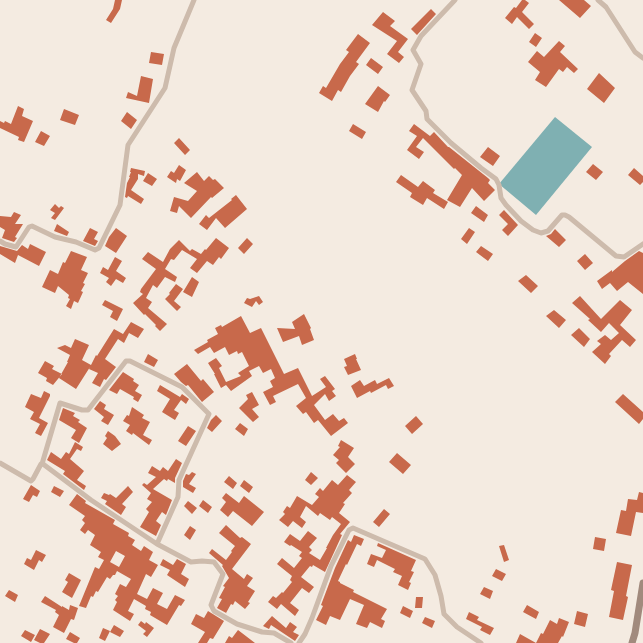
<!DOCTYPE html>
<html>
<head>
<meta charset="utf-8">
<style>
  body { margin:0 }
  canvas { display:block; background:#f4ebe1 }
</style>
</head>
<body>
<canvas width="643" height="643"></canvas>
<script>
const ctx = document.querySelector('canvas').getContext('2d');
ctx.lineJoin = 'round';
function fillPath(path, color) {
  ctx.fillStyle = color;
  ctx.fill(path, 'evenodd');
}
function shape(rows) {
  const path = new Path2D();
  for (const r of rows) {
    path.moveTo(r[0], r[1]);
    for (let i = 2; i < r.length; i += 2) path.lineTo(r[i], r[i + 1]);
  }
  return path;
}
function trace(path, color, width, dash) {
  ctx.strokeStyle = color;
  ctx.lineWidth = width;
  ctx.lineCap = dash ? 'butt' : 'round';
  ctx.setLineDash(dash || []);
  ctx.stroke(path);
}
fillPath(shape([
  [555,117,592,147,536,215,499,184]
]), '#7fb0b2');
fillPath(shape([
  [115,0,122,0,120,9,111,23,106,20,113,9],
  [522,0,525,0,529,3,522,12,534,24,529,29,517,17,512,24,505,18,514,7,516,8],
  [559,0,584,0,591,6,580,18],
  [431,9,436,14,417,35,411,29],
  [383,12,395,21,390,26,408,39,398,52,404,57,399,63,387,54,397,41,372,25],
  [535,33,542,38,536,47,529,42],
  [358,34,370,43,356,62,359,64,350,76,341,92,338,90,332,101,319,93,323,86,326,88,340,64,349,52,346,50],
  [559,41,565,46,560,52,578,69,574,73,567,67,563,72,559,69,546,87,535,80,540,72,528,62,537,51,544,57],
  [151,52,164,54,162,65,149,63],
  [371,58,383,67,378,74,366,65],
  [599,73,615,88,604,103,587,89],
  [141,76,153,79,149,103,126,98,128,92,137,96],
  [378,86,390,95,385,102,384,101,378,112,365,104],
  [18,106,24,109,22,116,33,121,24,142,18,140,19,137,0,128,0,121,4,123,5,121,11,124],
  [64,109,79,115,75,125,60,120],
  [127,112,137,120,131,129,121,121],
  [353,124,366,132,362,139,349,131],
  [414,124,430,136,434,132,448,147,449,147,488,178,490,180,488,183,495,190,484,201,472,188,460,207,447,200,462,175,455,168,454,169,423,138,416,147,424,152,419,159,407,150,417,136,409,131],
  [41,131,50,136,44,146,35,142],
  [179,138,190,150,185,155,174,143],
  [488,147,500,156,493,166,480,157],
  [593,164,603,172,596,180,586,172],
  [179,165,186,170,180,181,177,179,176,183,167,177,171,171,174,173],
  [131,168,145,171,144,176,138,174,138,179,131,190,144,199,141,204,128,196,127,198,125,197,127,183,130,177,129,177,131,172,130,172],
  [634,168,643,176,643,182,640,185,628,175],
  [197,172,204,181,209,176,213,180,215,179,224,188,212,198,211,197,191,218,179,206,177,213,170,211,174,197,188,201,197,191,184,183],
  [148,173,157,179,152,186,143,181],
  [401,175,418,187,423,181,435,190,433,193,448,202,444,209,427,198,423,205,410,197,412,193,396,182],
  [236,195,247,209,225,228,216,218,207,230,199,224,206,215,209,218,232,200,231,199],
  [55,204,59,208,61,206,64,208,55,220,51,218,55,213,50,210],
  [476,206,488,215,484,222,471,213],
  [504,210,518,225,508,236,502,230,508,224,499,215],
  [14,212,21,215,15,224,23,224,15,237,17,238,14,242,2,238,5,230,0,227,0,216,11,217],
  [57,224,69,232,67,236,54,231],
  [90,228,98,232,94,239,98,241,95,246,83,241],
  [116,228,127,236,116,253,105,246,109,237],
  [469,228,475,232,467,244,461,239],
  [555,229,566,240,559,247,546,236,551,234],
  [216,238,229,248,221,259,219,257,213,265,207,261,197,273,190,268,197,259,182,250,174,260,171,259,165,269,177,277,175,282,165,277,157,288,153,285,146,298,152,302,148,308,167,324,160,331,155,326,156,325,145,314,144,315,133,303,143,294,140,292,141,289,156,269,142,259,148,252,163,262,170,249,179,240,190,251,192,249,201,254,205,249,206,250],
  [247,238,253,244,244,254,238,248],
  [30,244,46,252,39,266,18,255,15,263,0,254,0,246,17,251,22,245,28,249],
  [481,246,493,254,488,261,476,252],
  [71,251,87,257,81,270,88,273,83,283,85,284,81,291,83,292,78,303,74,301,71,309,66,306,70,299,68,298,69,295,58,286,55,293,42,287,50,270,58,274,63,262,65,263],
  [639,251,643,253,643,294,628,282,617,291,610,283,602,289,597,281,612,270,612,272,625,261],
  [585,254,593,263,585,270,577,261],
  [115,257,122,261,116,271,126,278,123,283,116,279,111,286,106,282,109,278,100,273,103,267,108,270],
  [526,275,538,286,531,293,518,281],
  [192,277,199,282,192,297,183,292],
  [176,284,183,289,174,301,181,307,177,311,165,299,170,294,169,293],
  [259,296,263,302,259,305,256,301,252,307,244,303,247,298,250,299],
  [580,296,601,319,620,300,632,310,620,325,636,340,630,347,622,340,609,354,611,356,605,364,592,352,601,344,597,341,605,335,611,340,619,333,609,323,601,332,588,320,590,319,572,303],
  [105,300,123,309,117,321,110,317,113,311,102,305],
  [554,310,566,320,559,328,546,316],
  [304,314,311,328,310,329,314,340,302,345,299,336,283,342,277,328,295,329,292,322],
  [241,316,250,333,261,328,284,374,298,368,312,396,326,387,320,379,325,376,335,389,332,391,336,396,329,401,325,394,314,405,325,420,333,414,339,421,344,418,348,423,331,436,318,420,314,423,306,412,303,414,296,406,306,398,298,384,273,396,276,402,270,405,263,392,273,387,270,381,275,378,271,369,263,373,259,366,249,371,252,376,231,391,226,385,221,388,214,374,215,374,208,363,216,358,222,366,219,368,226,382,241,376,238,373,249,366,242,352,238,354,237,351,229,355,225,347,214,353,210,347,198,354,194,350,208,342,207,340,218,334,215,328,221,325,222,327],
  [131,322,144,329,138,338,129,333,124,343,118,339,105,359,116,367,106,380,104,379,100,387,92,383,98,373,89,369,90,367,76,389,59,378,68,362,67,362,70,355,57,348,65,345,71,348,75,339,89,345,82,360,91,365,96,355,97,356,114,329,123,334],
  [579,328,590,339,584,347,571,335],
  [148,354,158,360,154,367,144,362],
  [355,354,357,359,356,359,361,370,348,375,344,367,347,366,344,359],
  [45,361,54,366,52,369,62,374,53,385,46,381,47,378,38,373],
  [187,364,201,381,203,379,214,392,202,402,188,385,186,386,181,382,174,374],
  [123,372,134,379,133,381,139,385,135,391,142,395,138,402,133,399,134,397,120,389,117,394,109,390],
  [389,378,394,386,388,389,386,385,371,393,370,391,357,398,351,386,360,380,364,386,375,380,377,384],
  [160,385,180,397,182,394,189,399,186,404,181,400,174,410,179,413,175,420,162,412,170,399,157,391],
  [44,391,50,394,50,396,39,418,48,423,41,436,35,433,40,424,30,419,34,412,25,407,31,394,41,398],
  [252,392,259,405,252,409,259,417,253,422,239,408,248,399,246,395],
  [623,394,643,412,643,419,639,424,615,402],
  [100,401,106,405,104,409,114,415,108,425,101,421,104,417,94,409],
  [132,407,144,415,142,418,150,422,143,435,152,440,149,445,133,433,132,435,126,431,130,425,123,421,127,415,129,416],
  [63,408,75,413,73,416,80,420,78,422,87,428,79,443,71,438,76,430,59,420],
  [216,415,222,421,212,432,207,428,211,420],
  [416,416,423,424,412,434,405,426],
  [240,423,248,429,244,436,235,429],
  [188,426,196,431,186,446,178,441],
  [108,431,115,436,121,444,112,451,103,444,107,438,105,436],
  [341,440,354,448,348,457,355,464,346,473,336,463,339,460,333,455,340,447,338,446],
  [75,442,83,447,81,451,77,449,70,459,84,471,77,480,86,486,84,490,63,474,65,471,47,460,51,452,61,459,66,452,69,454],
  [397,453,411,465,403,474,389,462],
  [176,459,182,463,175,478,175,483,168,479,167,481,164,479,153,489,172,500,166,515,162,512,156,521,161,525,156,536,140,527,149,512,146,509,152,502,147,499,151,493,142,485,144,483,147,485,156,477,148,473,152,466,160,471,163,467,168,471],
  [192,472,196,474,189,484,196,488,193,493,183,487,183,481,186,474,189,475],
  [311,472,318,478,311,485,305,480],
  [347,475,356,482,349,490,352,493,343,503,345,504,339,513,350,522,340,534,342,535,325,572,313,565,312,567,310,566,301,577,314,587,309,593,302,588,290,603,299,610,295,616,281,604,277,609,268,602,273,596,276,598,282,592,283,593,292,582,290,580,292,576,277,564,282,558,294,568,302,558,299,556,302,552,291,545,290,546,284,542,290,534,300,541,308,531,317,538,309,547,312,550,309,553,320,560,327,548,326,548,333,535,341,524,332,517,330,520,320,513,318,516,306,506,300,517,306,522,302,528,293,521,288,527,279,520,285,514,283,512,287,506,290,508,297,496,312,505,319,497,315,494,320,488,323,491,332,480,338,485],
  [229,476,237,483,233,489,224,482],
  [244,480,253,487,249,493,240,486],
  [31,485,40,491,37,497,33,495,29,502,23,499],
  [54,486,64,491,60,497,51,492],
  [128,486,133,492,122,504,126,507,121,515,105,504,107,501,101,498,104,493,109,495,110,494,116,498],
  [639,492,643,493,643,513,636,512,631,536,616,533,621,510,626,511,628,499,637,500],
  [226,493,239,503,244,496,264,512,252,526,233,511,228,517,220,510,226,502,222,498],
  [77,494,86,501,85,503,115,520,113,524,129,533,128,536,135,540,132,545,141,551,144,546,153,552,149,560,158,565,151,577,146,574,137,594,147,599,153,588,163,593,157,604,167,609,175,595,185,600,181,606,179,605,167,625,150,615,151,612,145,609,146,606,134,599,128,611,134,614,130,621,113,610,117,602,115,600,118,596,115,594,120,584,126,587,131,579,117,571,115,575,113,575,110,579,107,577,98,592,96,591,93,597,91,596,86,608,79,606,95,567,99,569,104,560,98,557,101,552,90,545,95,535,88,530,85,534,80,530,85,523,82,520,85,516,69,505],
  [116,551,125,556,119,567,110,562],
  [203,500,212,507,208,513,199,506],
  [188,501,197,508,192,514,184,506],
  [384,509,390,514,379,527,373,522],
  [226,525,240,538,242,537,251,544,232,569,244,579,247,574,253,578,247,586,255,591,248,602,250,603,245,609,235,601,233,605,231,604,226,613,228,614,217,608,222,599,219,598,225,587,223,586,229,578,222,566,223,565,209,553,212,549,226,560,232,552,231,551,235,546,219,533],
  [190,526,196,530,190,540,184,535],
  [354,535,364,539,361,546,357,544,347,565,346,564,338,581,340,582,340,583,354,590,353,592,387,609,381,619,385,621,382,628,370,622,367,628,356,624,364,605,350,599,340,620,330,616,326,625,316,620,323,606,321,605,335,568,348,540,351,542],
  [595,537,606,539,604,551,593,549],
  [378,543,416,560,411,571,414,572,409,582,411,583,408,590,398,585,402,576,393,572,395,569,377,560,374,567,367,564,371,554,382,558,386,550,377,546],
  [504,545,509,560,504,562,499,546],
  [36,550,46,555,42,562,39,560,34,570,24,564,27,558,31,560],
  [163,559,173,565,177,559,186,564,181,574,189,579,185,587,167,575,170,570,160,565],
  [617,562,632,565,626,596,628,597,623,620,609,617,614,591,611,590],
  [496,569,506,574,502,581,492,576],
  [69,573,81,580,72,598,62,592,68,582,65,580],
  [484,587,493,591,490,599,480,594],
  [9,590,18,595,15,602,5,596],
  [45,596,62,607,62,606,69,610,70,605,78,608,74,620,71,619,64,633,53,627,59,615,55,612,56,610,41,602],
  [416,597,423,597,422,608,415,608],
  [527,605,539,612,536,619,523,612],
  [403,606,413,611,410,618,400,613],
  [208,611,224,621,213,639,210,638,207,643,198,643,205,632,191,624,196,614,204,618],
  [577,611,588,614,585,627,574,624],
  [469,612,479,617,477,620,494,628,490,635,480,630,482,627,466,619],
  [272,616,286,628,290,622,297,627,293,632,299,635,295,641,271,625,269,629,263,626],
  [425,617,435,621,432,628,422,623],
  [559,618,569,622,563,637,562,636,558,643,516,643,520,634,536,643,541,633,543,634,550,620,557,624],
  [141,621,145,624,146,622,154,628,147,637,143,634,146,631,138,625],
  [114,625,124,631,120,637,110,632],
  [103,628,110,631,105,641,99,638],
  [40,629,50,634,44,643,40,643,34,640],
  [25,630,35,635,31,642,21,636],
  [238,630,255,643,225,643,229,636,232,638],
  [70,632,80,638,77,643,74,643,66,639]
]), '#c8694b');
trace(shape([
  [455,0,421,36,413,50,421,64,412,90,426,111,427,119,451,143,481,168,496,179,499,185,501,198,506,205,521,221,533,230,541,233,548,231,562,215,565,215,569,217,616,256,624,257,643,244],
  [598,0,606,7,635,52,643,58],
  [0,241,5,244,16,247,29,227,32,226,55,237,76,242,95,250,99,248,120,205,128,145,165,88,174,48,194,0],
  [0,463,31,481,33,479,41,464,43,464,91,500,157,544,191,562,202,561,214,562,223,574,211,605,214,611,237,624,262,632,274,633,291,643],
  [42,464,60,403,82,410,88,410,126,361,130,361,182,387,209,414,179,480,178,497,157,544],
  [299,643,305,634,312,618,331,566,349,530,353,528,425,559,435,575,441,596,444,614,457,627,481,643]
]), '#cdbbac', 5);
trace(shape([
  [632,643,635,633,643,583]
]), '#a18a7d', 7);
</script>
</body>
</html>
